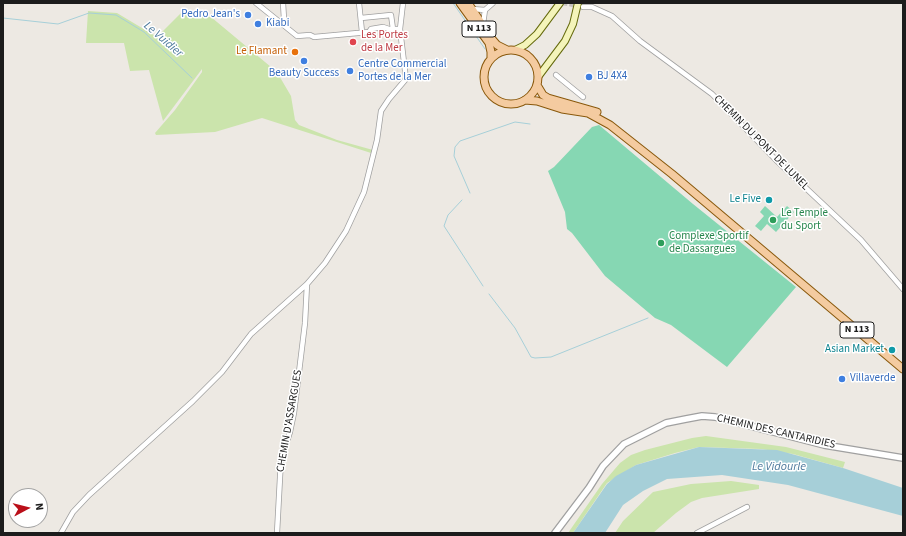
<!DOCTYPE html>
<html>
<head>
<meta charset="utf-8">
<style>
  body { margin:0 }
  #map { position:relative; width:906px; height:536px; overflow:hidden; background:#ede9e3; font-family:"Source Sans 3",sans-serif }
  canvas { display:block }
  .frame { position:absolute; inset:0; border:4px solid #1c1c1c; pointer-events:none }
  .north { position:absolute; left:8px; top:488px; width:40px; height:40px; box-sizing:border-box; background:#fff; border:1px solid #a4a4a4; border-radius:50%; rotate:83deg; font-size:11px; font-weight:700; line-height:16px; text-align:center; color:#1c1c1c }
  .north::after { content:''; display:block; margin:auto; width:14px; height:18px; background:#ba0f19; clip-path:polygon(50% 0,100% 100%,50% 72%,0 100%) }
</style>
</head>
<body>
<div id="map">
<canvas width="906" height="536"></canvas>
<div class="frame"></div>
<div class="north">N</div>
</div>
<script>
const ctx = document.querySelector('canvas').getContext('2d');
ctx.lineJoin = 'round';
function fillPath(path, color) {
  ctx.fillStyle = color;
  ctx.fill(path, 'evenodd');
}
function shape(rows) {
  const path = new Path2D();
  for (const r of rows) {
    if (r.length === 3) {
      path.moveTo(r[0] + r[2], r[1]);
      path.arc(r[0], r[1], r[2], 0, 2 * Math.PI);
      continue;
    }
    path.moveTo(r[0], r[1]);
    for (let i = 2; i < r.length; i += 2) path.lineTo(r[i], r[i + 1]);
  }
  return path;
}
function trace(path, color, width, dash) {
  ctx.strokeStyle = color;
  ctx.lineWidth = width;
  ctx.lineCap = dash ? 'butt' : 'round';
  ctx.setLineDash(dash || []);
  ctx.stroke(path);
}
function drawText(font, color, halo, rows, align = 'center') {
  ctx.font = font + ' "Source Sans 3",sans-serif';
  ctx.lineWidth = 3;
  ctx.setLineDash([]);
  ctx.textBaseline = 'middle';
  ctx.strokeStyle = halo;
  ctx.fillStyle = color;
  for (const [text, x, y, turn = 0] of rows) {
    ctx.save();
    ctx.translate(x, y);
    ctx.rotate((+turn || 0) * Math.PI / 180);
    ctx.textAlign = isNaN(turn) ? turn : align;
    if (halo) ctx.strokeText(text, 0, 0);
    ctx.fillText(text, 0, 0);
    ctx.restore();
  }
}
fillPath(shape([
  [88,11,117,13,157,37,181,13,197,13,197,17,211,17,271,67,281,79,291,96,295,120,299,125,337,140,373,150,371,153,262,118,215,132,156,135,155,133,175,110,202,72,202,69,163,121,149,70,130,71,124,43,86,43],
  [706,436,786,447,845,462,843,468,793,454,761,449,699,447,675,453,636,465,607,483,573,533,568,533,602,484,620,463,631,455,645,450,692,438],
  [731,481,759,485,759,489,702,498,691,502,676,513,653,533,615,533,623,521,653,492,691,484]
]), '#cbe4ac');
fillPath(shape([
  [599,125,693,204,796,287,727,367,671,325,655,318,605,276,572,233,567,229,565,212,548,171,554,167,592,127],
  [765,206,777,217,787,206,794,212,776,232,767,224,761,231,755,226,764,216,760,212]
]), '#86d7b3');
fillPath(shape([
  [699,447,777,450,843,468,903,488,903,516,788,485,722,475,667,479,643,491,623,505,605,533,573,533,607,484,616,476,636,465]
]), '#a6cfd8');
trace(shape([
  [453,3,485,49],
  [3,18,58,24,89,13,116,15,144,32,192,78],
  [470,193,454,156,455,147,460,141,515,122,530,124],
  [462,200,448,215,444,226,483,286],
  [489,294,515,328,531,357,535,358,551,357,648,318]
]), '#a6cfd8', 1);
trace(shape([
  [563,3,580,6]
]), '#c3c0bb', 4.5, [4.5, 2]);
const minor = shape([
  [256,3,297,36,310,35,314,37,369,32,371,29,383,27,389,29,400,29],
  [359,3,362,32],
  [583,7,592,7,612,16,640,41,712,94,776,160,861,240,903,289],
  [472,9,485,10],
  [361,18,391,15,393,29],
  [483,24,485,10,493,3],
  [283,25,284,19,283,3],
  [556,75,583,97],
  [61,533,73,512,89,495,193,401,222,372,251,334,307,284,325,263,346,231,364,192,377,140,381,111,389,99,406,79,400,29,403,3],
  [277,533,281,459,290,432,294,413,305,323,307,284],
  [697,533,747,507]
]);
const tertiary = shape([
  [555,533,589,488,603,466,624,444,666,423,686,419,702,416,715,417,824,445,903,458]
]);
const secondary = shape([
  [515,50,525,45,537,34,560,3],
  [538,77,565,41,573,24,578,3]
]);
const primary = shape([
  [460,3,489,43,491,52,491,58],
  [468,3,491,38,497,45,507,50],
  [511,77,27],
  [537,85,543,95,548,98,597,112],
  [525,100,537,101,562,109,588,113,610,125,672,174,903,369]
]);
trace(minor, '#a0a0a0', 6);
trace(tertiary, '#a0a0a0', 8);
trace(secondary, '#656a0d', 8);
trace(primary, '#89580b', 9);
trace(minor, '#fff', 4.5);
trace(tertiary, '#fff', 5.5);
trace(secondary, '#f4f4ba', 6);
trace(primary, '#f4cba0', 7);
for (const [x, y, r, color] of [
  [248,15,4,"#3f7fe0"],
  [258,24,4,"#3f7fe0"],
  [353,42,4,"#e0444e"],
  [295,52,4,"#e8710a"],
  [304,61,4,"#3f7fe0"],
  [350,71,4,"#3f7fe0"],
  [589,77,4,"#3f7fe0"],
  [769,200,4,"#0f9aa8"],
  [773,220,4,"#2e9e5b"],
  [661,243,4,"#2e9e5b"],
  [892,350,4,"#0f9aa8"],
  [842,379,4,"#3f7fe0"]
]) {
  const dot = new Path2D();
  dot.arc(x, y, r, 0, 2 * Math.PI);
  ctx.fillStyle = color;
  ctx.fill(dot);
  trace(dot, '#fff', 1.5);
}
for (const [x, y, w] of [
  [479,29,34],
  [857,330,34]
]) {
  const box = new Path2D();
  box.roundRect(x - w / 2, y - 8, w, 16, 3);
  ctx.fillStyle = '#fff';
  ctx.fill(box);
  trace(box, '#1c1c1c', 1);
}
drawText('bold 10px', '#1c1c1c', null, [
  ["N 113",479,29],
  ["N 113",857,330]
]);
drawText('11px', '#366cbe', '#fff', [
  ["Pedro Jean's",240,15,"right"],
  ["Kiabi",266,24],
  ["Centre Commercial",358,65],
  ["Portes de la Mer",358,78],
  ["Beauty Success",304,74,"center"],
  ["BJ 4X4",597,77],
  ["Villaverde",850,379]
], 'left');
drawText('11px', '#be3a42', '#fff', [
  ["Les Portes",361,36],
  ["de la Mer",361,49]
], 'left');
drawText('11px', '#c56008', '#fff', [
  ["Le Flamant",287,52]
], 'right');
drawText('11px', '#1c1c1c', '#fff', [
  ["CHEMIN DU PONT DE LUNEL",761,143,45],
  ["CHEMIN D'ASSARGUES",290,421,-80],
  ["CHEMIN DES CANTARIDIES",776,432,13]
]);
drawText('11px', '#0d838f', '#fff', [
  ["Le Five",761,200],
  ["Asian Market",884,350]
], 'right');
drawText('11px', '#27864d', '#fff', [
  ["Le Temple",781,214],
  ["du Sport",781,227],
  ["Complexe Sportif",669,237],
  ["de Dassargues",669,250]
], 'left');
drawText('italic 12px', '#4e7a9d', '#fff', [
  ["Le Vuidier",163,40,41],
  ["Le Vidourle",779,467]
]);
</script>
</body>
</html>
